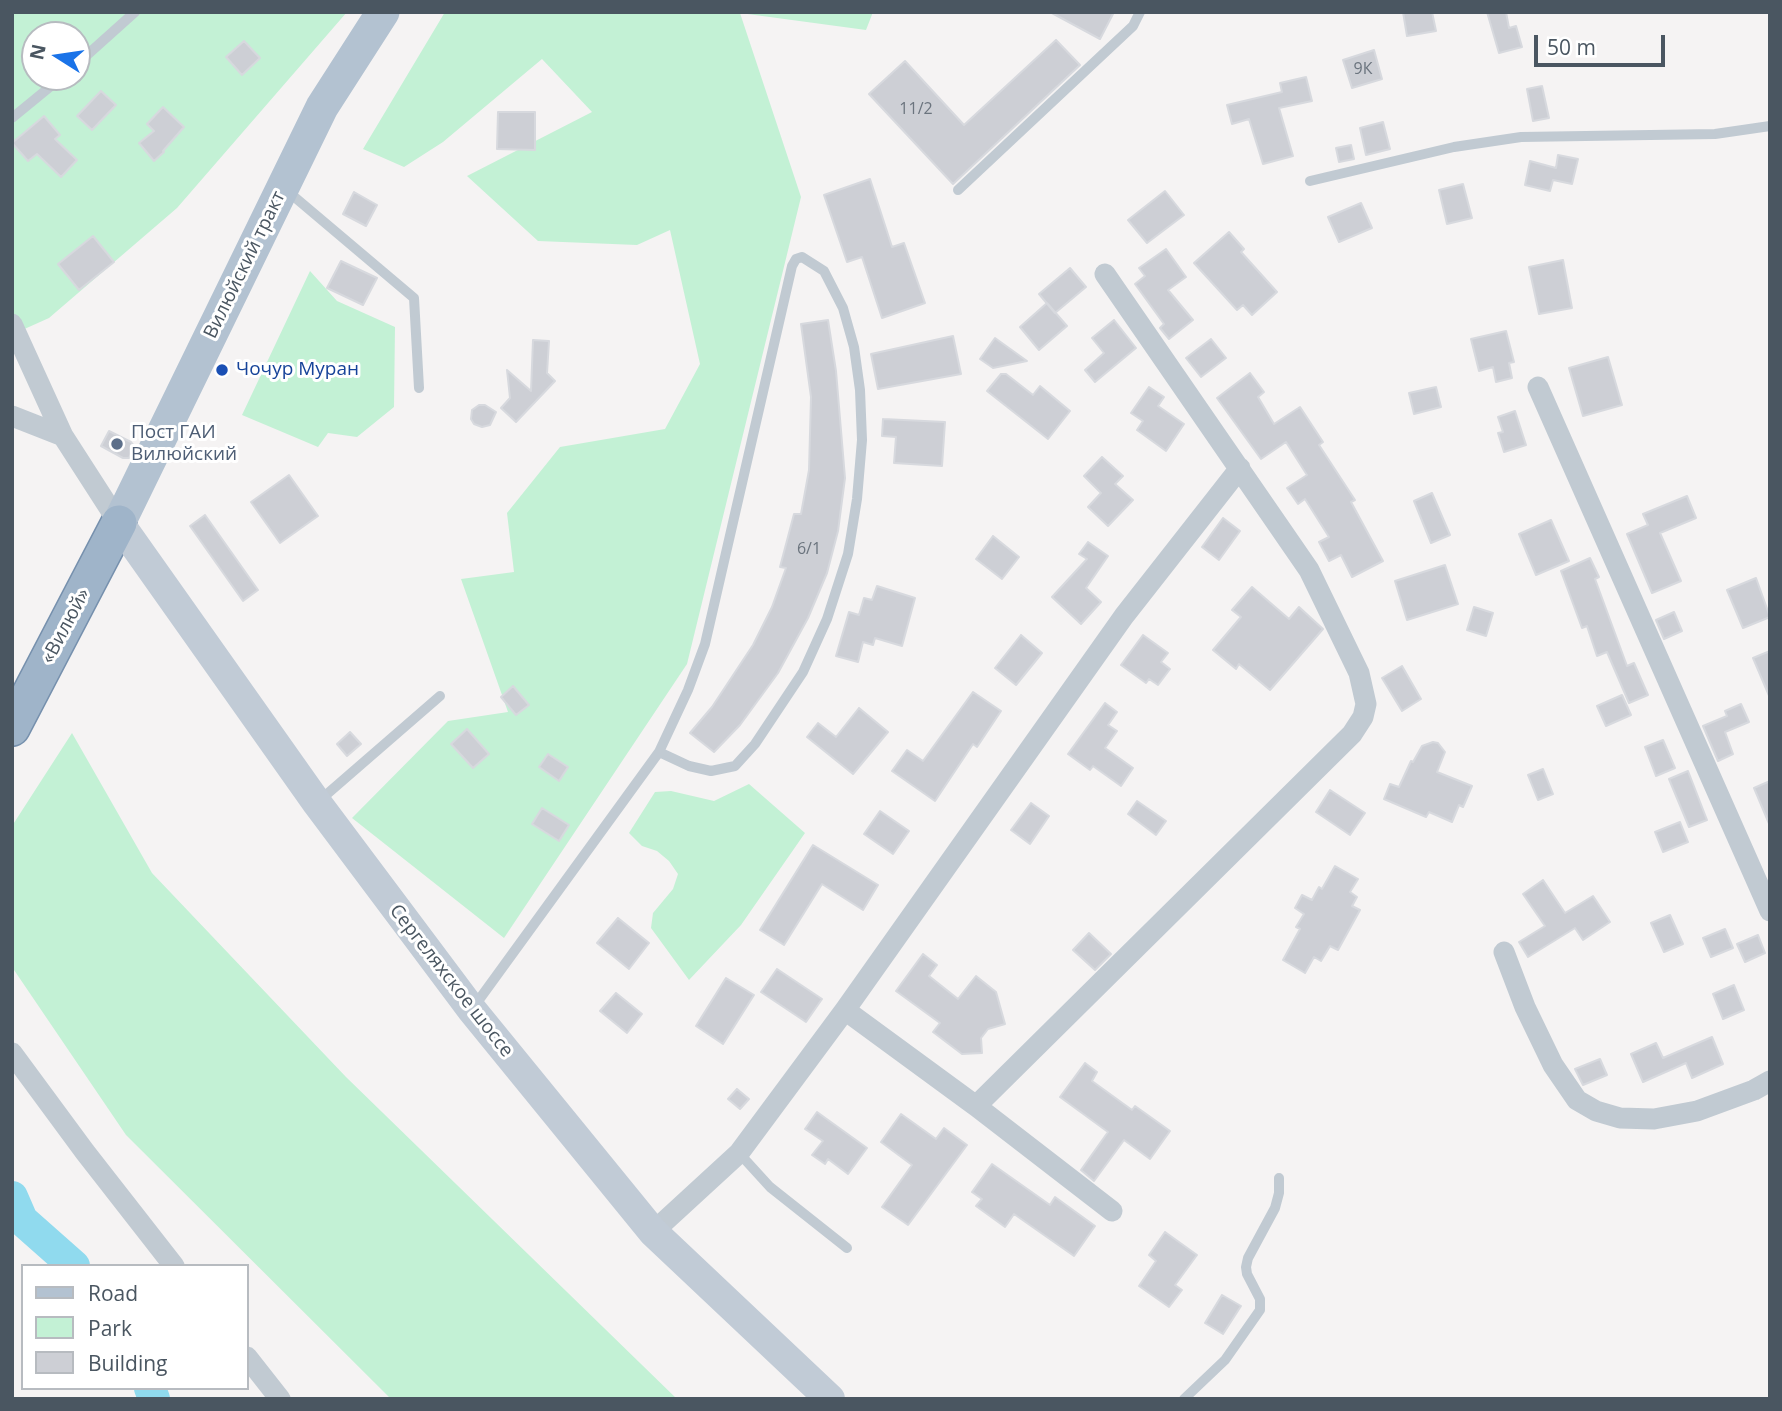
<!DOCTYPE html>
<html>
<head>
<meta charset="utf-8">
<style>
  body { margin:0 }
  #map { position:relative; width:1782px; height:1411px; overflow:hidden; background:#f5f3f3; font-family:"Open Sans",sans-serif }
  canvas { display:block }
  .frame { position:absolute; inset:0; border:14px solid #4a5661; pointer-events:none }
  .legend { position:absolute; left:21px; top:1264px; width:228px; height:126px; box-sizing:border-box; background:#fff; border:2px solid #b7bbc0; margin:0; padding:9px 12px; list-style:none; font-size:21px; color:#4a5661 }
  .legend li { display:flex; align-items:center; gap:14px; height:35px }
  .legend b { width:35px; border:2px solid #b7bbc0 }
  .north { position:absolute; left:21px; top:21px; width:70px; height:70px; box-sizing:border-box; background:#fff; border:2px solid #b7bbc0; border-radius:50%; rotate:282deg; font-size:19px; font-weight:700; line-height:28px; text-align:center; color:#4a5661 }
  .north::after { content:''; display:block; margin:auto; width:24px; height:32px; background:#1a73e8; clip-path:polygon(50% 0,100% 100%,50% 72%,0 100%) }
  .scale { position:absolute; left:1534px; top:35px; width:131px; height:32px; box-sizing:border-box; border:4px solid #4a5661; border-top:0; padding-left:9px; font-size:21px; line-height:24px; white-space:nowrap; color:#4a5661; -webkit-text-stroke:5px #fff; paint-order:stroke }
</style>
</head>
<body>
<div id="map">
<canvas width="1782" height="1411"></canvas>
<div class="frame"></div>
<ul class="legend">
<li><b style="height:9px;background:#b3c2d1"></b>Road</li>
<li><b style="height:19px;background:#c3f1d5"></b>Park</li>
<li><b style="height:19px;background:#cdcfd5"></b>Building</li>
</ul>
<div class="north">N</div>
<div class="scale">50 m</div>
</div>
<script>
const ctx = document.querySelector('canvas').getContext('2d');
ctx.lineJoin = 'round';
function fillPath(path, color) {
  ctx.fillStyle = color;
  ctx.fill(path, 'evenodd');
}
function shape(rows) {
  const path = new Path2D();
  for (const r of rows) {
    path.moveTo(r[0], r[1]);
    for (let i = 2; i < r.length; i += 2) path.lineTo(r[i], r[i + 1]);
  }
  return path;
}
function trace(path, color, width, dash) {
  ctx.strokeStyle = color;
  ctx.lineWidth = width;
  ctx.lineCap = dash ? 'butt' : 'round';
  ctx.setLineDash(dash || []);
  ctx.stroke(path);
}
function drawText(font, color, halo, rows, align = 'center') {
  ctx.font = font + ' "Open Sans",sans-serif';
  ctx.lineWidth = 6;
  ctx.setLineDash([]);
  ctx.textBaseline = 'middle';
  ctx.strokeStyle = halo;
  ctx.fillStyle = color;
  for (const [text, x, y, turn = 0] of rows) {
    ctx.save();
    ctx.translate(x, y);
    ctx.rotate((+turn || 0) * Math.PI / 180);
    ctx.textAlign = isNaN(turn) ? turn : align;
    if (halo) ctx.strokeText(text, 0, 0);
    ctx.fillText(text, 0, 0);
    ctx.restore();
  }
}
fillPath(shape([
  [12,12,347,12,177,208,49,318,20,331,12,323],
  [35,35,77,35,77,77,35,77],
  [445,12,873,12,866,30,740,13,801,197,687,664,504,938,352,818,448,721,508,712,461,579,514,572,507,513,560,447,665,429,700,364,670,230,637,245,538,241,467,176,592,112,542,59,443,142,404,167,363,149],
  [310,271,337,301,395,327,394,407,357,437,328,433,318,447,242,415],
  [72,733,152,873,346,1077,677,1399,391,1399,126,1135,12,967,12,826],
  [749,784,805,833,741,925,689,980,651,928,653,913,673,889,678,874,669,861,657,851,642,846,629,833,655,792,671,791,714,801]
]), '#c3f1d5');
trace(shape([
  [12,1197,22,1220,74,1266],
  [150,1388,154,1399]
]), '#90daee', 32);
const building = shape([
  [1050,12,1114,12,1100,39,1050,12],
  [1403,12,1432,12,1436,31,1407,36,1403,12],
  [1487,12,1506,12,1509,28,1516,26,1522,47,1499,53,1487,12],
  [1056,40,1080,65,953,184,869,94,905,61,964,125,1056,40],
  [244,41,260,58,242,75,226,57,244,41],
  [1374,50,1382,79,1352,88,1343,60,1374,50],
  [1306,77,1312,101,1279,108,1293,156,1263,164,1249,119,1232,124,1227,105,1282,92,1280,83,1306,77],
  [1542,86,1549,118,1533,121,1527,89,1542,86],
  [101,91,116,105,92,130,77,116,101,91],
  [163,107,184,127,163,151,164,152,154,161,139,143,154,131,147,124,163,107],
  [498,112,535,112,535,150,497,149,498,112],
  [44,116,60,135,55,139,77,160,61,177,37,154,28,161,12,143,44,116],
  [1383,122,1390,149,1366,155,1360,128,1383,122],
  [1351,145,1354,159,1339,162,1336,148,1351,145],
  [1558,155,1578,159,1572,184,1553,180,1550,191,1525,185,1530,161,1556,168,1558,155],
  [870,179,892,247,904,243,925,303,882,318,862,257,847,262,824,195,870,179],
  [1463,184,1472,218,1447,224,1439,190,1463,184],
  [1165,191,1184,215,1147,243,1128,220,1165,191],
  [354,192,377,205,366,226,343,214,354,192],
  [1361,203,1372,228,1339,242,1328,217,1361,203],
  [1229,232,1244,249,1241,252,1277,292,1252,315,1243,305,1237,310,1194,263,1229,232],
  [93,236,114,262,79,290,58,264,93,236],
  [1166,249,1186,277,1168,290,1193,320,1169,339,1160,328,1164,324,1135,284,1145,276,1139,268,1166,249],
  [1563,260,1572,308,1539,314,1529,267,1563,260],
  [341,261,377,278,363,305,327,288,341,261],
  [1070,268,1086,287,1055,313,1039,294,1070,268],
  [1047,303,1067,326,1039,350,1020,327,1047,303],
  [828,320,836,371,845,478,838,531,827,573,808,618,778,673,740,725,714,752,690,733,712,707,753,645,772,607,786,568,780,567,794,514,801,514,809,470,811,397,801,324,828,320],
  [1114,320,1136,348,1095,382,1085,370,1104,353,1092,338,1114,320],
  [1506,331,1514,362,1509,363,1512,378,1496,382,1493,367,1479,371,1471,339,1506,331],
  [953,336,961,374,878,389,871,354,953,336],
  [995,338,1027,361,993,368,980,359,995,338],
  [1211,339,1226,358,1201,377,1186,358,1211,339],
  [533,340,549,341,547,373,555,381,516,422,501,408,510,398,507,370,531,391,533,340],
  [1608,357,1622,405,1583,416,1569,368,1608,357],
  [1250,373,1264,392,1258,397,1274,424,1300,407,1323,442,1319,445,1355,500,1351,502,1383,561,1352,577,1341,555,1329,561,1319,542,1329,537,1305,499,1298,504,1287,488,1307,475,1286,442,1261,459,1217,398,1250,373],
  [1001,374,1006,374,1033,395,1040,386,1070,411,1048,439,987,391,1001,374],
  [1149,387,1164,397,1158,406,1184,424,1166,451,1137,430,1143,421,1131,413,1149,387],
  [1436,387,1441,407,1414,414,1409,393,1436,387],
  [479,405,485,405,496,412,490,425,482,427,474,424,471,419,472,410,479,405],
  [1515,411,1526,445,1504,452,1498,433,1503,432,1498,417,1515,411],
  [883,419,945,422,942,466,894,463,896,437,882,436,883,419],
  [109,431,131,442,135,447,129,458,123,458,101,446,109,431],
  [1102,457,1123,476,1115,484,1133,500,1108,526,1088,507,1101,493,1084,476,1102,457],
  [289,475,318,516,280,543,251,502,289,475],
  [1432,493,1450,535,1431,543,1414,501,1432,493],
  [1687,496,1696,518,1660,533,1681,581,1652,593,1627,534,1648,525,1643,514,1687,496],
  [205,515,258,590,243,601,190,526,205,515],
  [1223,518,1240,531,1219,560,1202,547,1223,518],
  [1551,520,1569,561,1536,575,1519,534,1551,520],
  [993,536,1019,557,1002,579,976,559,993,536],
  [1088,542,1108,556,1086,588,1101,602,1081,624,1052,597,1087,559,1079,554,1088,542],
  [1590,558,1599,577,1595,579,1627,666,1634,663,1648,695,1629,703,1607,652,1597,656,1587,626,1582,628,1561,571,1590,558],
  [1445,565,1458,604,1407,620,1395,581,1445,565],
  [1756,578,1770,617,1743,628,1727,590,1756,578],
  [877,586,915,598,902,646,875,638,873,645,863,642,858,662,836,656,849,612,859,615,864,598,872,600,877,586],
  [1252,587,1289,619,1299,607,1323,629,1270,690,1239,664,1236,669,1213,650,1241,617,1232,610,1252,587],
  [1474,607,1493,613,1486,636,1467,630,1474,607],
  [1674,612,1682,631,1664,639,1656,620,1674,612],
  [1021,635,1042,653,1016,685,995,668,1021,635],
  [1143,635,1168,653,1161,662,1170,669,1158,685,1149,679,1146,683,1121,665,1143,635],
  [1770,651,1770,698,1753,658,1770,651],
  [1402,666,1421,699,1402,711,1382,678,1402,666],
  [513,686,529,705,516,715,501,697,513,686],
  [973,692,1001,711,977,747,973,744,935,801,892,771,907,750,923,761,973,692],
  [1622,695,1631,715,1606,726,1597,706,1622,695],
  [1105,703,1117,712,1108,725,1117,731,1105,748,1133,768,1121,786,1093,766,1090,770,1068,754,1105,703],
  [1741,704,1749,722,1725,732,1733,754,1718,761,1703,726,1727,716,1725,711,1741,704],
  [859,708,888,732,853,774,807,737,818,723,836,737,859,708],
  [467,729,489,754,473,768,451,744,467,729],
  [350,732,361,744,347,756,337,744,350,732],
  [1663,740,1675,768,1656,776,1645,747,1663,740],
  [1433,742,1438,743,1445,752,1437,772,1472,786,1463,807,1459,805,1452,822,1429,812,1426,817,1384,799,1390,784,1399,787,1411,761,1413,762,1422,746,1433,742],
  [548,754,568,767,559,781,539,767,548,754],
  [1543,769,1553,794,1538,800,1528,775,1543,769],
  [1688,771,1707,820,1689,827,1669,779,1688,771],
  [1770,781,1770,826,1754,788,1770,781],
  [1330,790,1365,813,1350,835,1316,812,1330,790],
  [1137,801,1166,821,1156,835,1128,814,1137,801],
  [1031,803,1049,816,1030,844,1011,830,1031,803],
  [542,808,569,825,559,841,532,824,542,808],
  [880,811,909,831,893,854,864,834,880,811],
  [1680,822,1688,842,1663,852,1655,832,1680,822],
  [813,845,878,885,863,910,822,884,784,945,760,930,813,845],
  [1335,866,1358,879,1350,892,1357,897,1352,906,1360,910,1338,950,1330,946,1321,961,1314,957,1305,973,1283,960,1300,929,1296,927,1304,914,1295,908,1302,895,1312,900,1319,887,1322,889,1335,866],
  [1543,880,1565,913,1593,896,1610,922,1583,940,1575,928,1528,957,1519,942,1545,926,1523,894,1543,880],
  [1670,915,1683,944,1664,952,1651,923,1670,915],
  [618,918,649,943,629,969,597,943,618,918],
  [1725,929,1733,948,1711,957,1703,938,1725,929],
  [1089,933,1111,954,1095,970,1073,950,1089,933],
  [1758,935,1765,953,1745,962,1737,944,1758,935],
  [923,954,937,965,929,976,958,999,976,976,996,992,1005,1024,988,1029,981,1038,982,1053,962,1054,933,1032,940,1023,896,991,923,954],
  [777,969,822,999,806,1022,761,992,777,969],
  [726,978,754,995,723,1044,696,1026,726,978],
  [1734,985,1744,1010,1723,1019,1713,994,1734,985],
  [616,993,642,1014,627,1033,600,1011,616,993],
  [1712,1037,1723,1064,1692,1078,1686,1063,1643,1082,1631,1054,1656,1043,1663,1058,1712,1037],
  [1600,1059,1607,1075,1583,1085,1575,1069,1600,1059],
  [1085,1063,1097,1072,1092,1081,1132,1110,1135,1106,1170,1131,1150,1159,1124,1140,1094,1181,1081,1170,1108,1132,1060,1097,1085,1063],
  [737,1089,749,1099,740,1109,728,1099,737,1089],
  [817,1112,867,1148,848,1174,828,1159,825,1164,812,1155,823,1141,805,1129,817,1112],
  [901,1114,936,1139,944,1128,967,1145,908,1225,882,1207,912,1165,881,1142,901,1114],
  [992,1164,1050,1205,1055,1197,1095,1226,1074,1256,1014,1214,1005,1227,976,1206,982,1199,972,1192,992,1164],
  [1165,1232,1197,1255,1175,1285,1182,1290,1169,1307,1139,1286,1156,1261,1149,1255,1165,1232],
  [1222,1295,1241,1306,1223,1334,1205,1323,1222,1295]
]);
fillPath(building, '#cdcfd5');
trace(building, '#d7d9de', 2);
const trunk = shape([
  [12,728,119,523]
]);
trace(trunk, '#7690ad', 38);
trace(shape([
  [77,64,135,12],
  [12,118,62,77],
  [1310,181,1454,147,1521,137,1715,134,1770,126],
  [285,189,414,298,419,388],
  [958,190,1133,26,1140,12],
  [319,801,440,696],
  [473,1008,659,752,688,690,705,644,792,266,796,259,802,257,824,271,843,308,854,347,860,390,862,440,857,499,848,554,827,619,803,672,755,744,735,766,711,771,689,766,659,752],
  [739,1153,770,1187,847,1248],
  [1184,1399,1225,1360,1260,1310,1260,1299,1247,1274,1246,1267,1248,1258,1275,1208,1279,1193,1279,1178]
]), '#c1cad2', 10);
trace(shape([
  [12,324,63,436,119,523],
  [1538,387,1770,911],
  [12,416,63,436],
  [1504,952,1525,1007,1553,1065,1577,1100,1596,1111,1620,1118,1654,1119,1697,1111,1754,1090,1770,1081],
  [845,1010,976,1106,1112,1211],
  [12,1053,85,1152,174,1266],
  [976,1106,1352,734,1363,717,1366,704,1359,673,1309,570,1105,274],
  [653,1232,739,1153,845,1010,1124,616,1240,468],
  [247,1357,280,1399]
]), '#c1cad2', 21);
trace(shape([
  [119,523,317,803,472,1010,653,1232,830,1399]
]), '#c1cbd6', 30);
trace(shape([
  [119,523,322,107,383,12]
]), '#b3c2d1', 33);
trace(trunk, '#9fb4c9', 35);
for (const [x, y, r, color] of [
  [222,370,7,"#1a4fb4"],
  [117,444,7,"#5c6f8a"]
]) {
  const dot = new Path2D();
  dot.arc(x, y, r, 0, 2 * Math.PI);
  ctx.fillStyle = color;
  ctx.fill(dot);
  trace(dot, '#fff', 2.5);
}
drawText('16px', '#6b747e', null, [
  ["9К",1363,69],
  ["11/2",916,109],
  ["6/1",809,549]
]);
drawText('19px', '#4a5661', '#fff', [
  ["Вилюйский тракт",245,265,-64],
  ["«Вилюй»",66,626,-62],
  ["Сергеляхское шоссе",451,981,52]
]);
drawText('19px', '#164399', '#fff', [
  ["Чочур Муран",236,370]
], 'left');
drawText('19px', '#4e5e75', '#fff', [
  ["Пост ГАИ",131,433],
  ["Вилюйский",131,455]
], 'left');
</script>
</body>
</html>
